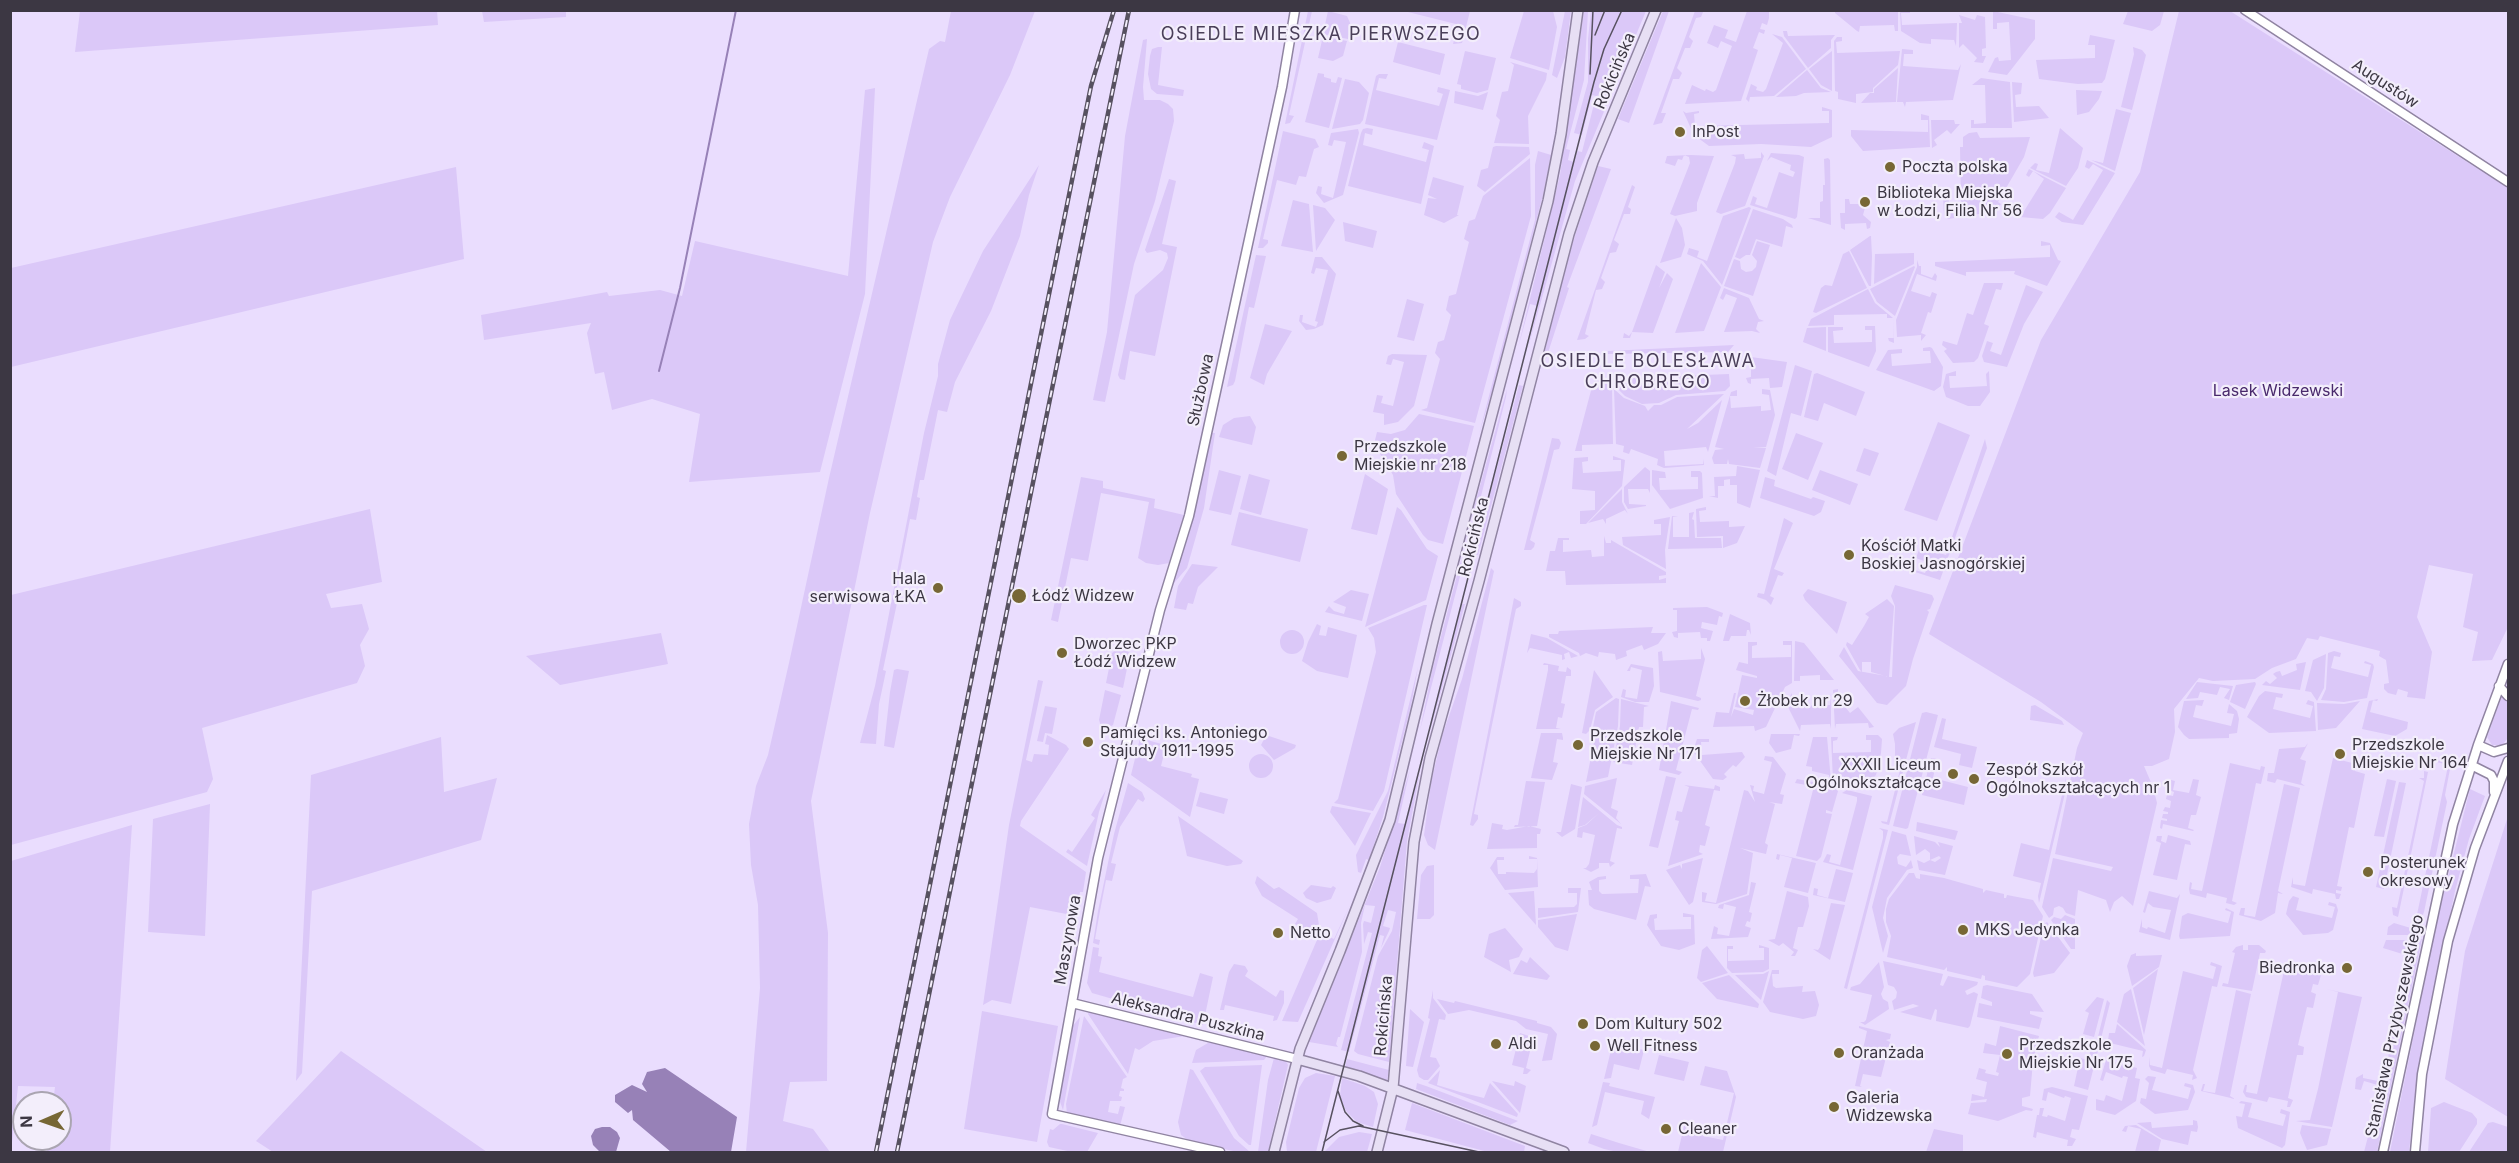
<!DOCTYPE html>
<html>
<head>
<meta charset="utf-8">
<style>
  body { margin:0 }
  #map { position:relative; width:2519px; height:1163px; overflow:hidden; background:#eaddfe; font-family:Inter,sans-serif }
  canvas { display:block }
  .frame { position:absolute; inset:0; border:12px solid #3c3743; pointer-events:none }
  .north { position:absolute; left:12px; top:1091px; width:60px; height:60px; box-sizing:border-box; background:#f3eefb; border:2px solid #aaa5b1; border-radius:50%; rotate:268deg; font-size:16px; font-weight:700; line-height:24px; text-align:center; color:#3c3743 }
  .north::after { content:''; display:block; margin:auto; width:21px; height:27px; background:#776735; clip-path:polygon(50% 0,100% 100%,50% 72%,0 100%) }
</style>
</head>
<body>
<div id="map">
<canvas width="2519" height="1163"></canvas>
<div class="frame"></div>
<div class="north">N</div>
</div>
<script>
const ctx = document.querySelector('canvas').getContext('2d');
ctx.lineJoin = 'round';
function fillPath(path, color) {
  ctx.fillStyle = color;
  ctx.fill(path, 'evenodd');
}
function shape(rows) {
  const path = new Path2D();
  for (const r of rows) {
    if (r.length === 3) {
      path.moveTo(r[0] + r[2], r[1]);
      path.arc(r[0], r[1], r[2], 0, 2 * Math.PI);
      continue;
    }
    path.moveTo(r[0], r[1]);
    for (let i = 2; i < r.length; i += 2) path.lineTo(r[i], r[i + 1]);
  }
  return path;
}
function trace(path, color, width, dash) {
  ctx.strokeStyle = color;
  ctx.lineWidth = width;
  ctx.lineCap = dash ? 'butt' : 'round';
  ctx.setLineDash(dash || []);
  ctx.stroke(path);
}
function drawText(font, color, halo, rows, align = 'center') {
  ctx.font = font + ' Inter,sans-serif';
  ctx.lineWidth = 4.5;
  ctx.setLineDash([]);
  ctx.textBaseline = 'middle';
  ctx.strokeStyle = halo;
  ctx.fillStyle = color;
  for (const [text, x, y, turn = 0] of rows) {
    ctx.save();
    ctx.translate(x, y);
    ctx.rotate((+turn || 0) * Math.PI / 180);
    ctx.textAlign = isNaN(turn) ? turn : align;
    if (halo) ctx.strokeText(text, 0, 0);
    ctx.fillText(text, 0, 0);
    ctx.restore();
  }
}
fillPath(shape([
  [80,11,437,10,438,25,75,52],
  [482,11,566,11,566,17,484,22],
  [951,11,1035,11,1010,75,950,197,933,242,870,513,811,801,828,933,827,1081,790,1082,783,1121,813,1129,830,1152,746,1152,760,988,758,905,751,865,749,824,756,786,768,755,789,663,829,478,929,49,940,41,945,42],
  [1308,11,1312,11,1289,115,1294,116,1290,123,1285,124],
  [1328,11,1347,16,1351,25,1348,39,1323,34],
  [1404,11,1470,11,1462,43,1453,44,1455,37,1461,38,1464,26],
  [1524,11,1553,11,1557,27,1549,70,1510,58],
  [1565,11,1571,11,1565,57,1557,78,1552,75],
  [1584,11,1588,11,1584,80,1566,149,1570,150,1568,160,1574,162,1577,151,1582,152,1596,96,1592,95,1582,135,1574,133,1588,82,1588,39,1591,11,1646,11,1575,181,1527,351,1538,306,1530,304,1518,348,1560,175],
  [1663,11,1669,11,1629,123,1618,119],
  [1695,11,1702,11,1703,12,1701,17,1696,18,1689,37,1693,41,1690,48,1685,48,1677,68,1682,73,1679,79,1673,79,1661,113,1666,113,1662,123,1653,125],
  [1747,11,1769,11,1769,18,1767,25,1762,23,1760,29,1765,30,1764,34,1759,32,1753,48,1758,50,1741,101,1685,104,1692,85,1705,91,1706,89,1713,92,1716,90,1732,46,1721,41,1718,48,1707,43,1714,25,1728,30,1725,38,1736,42],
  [1835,11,1898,11,1898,31,1895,31,1894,25,1860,26,1859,32,1857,31,1835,13],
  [1900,11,1910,11,1910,13,1901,13,1902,25,1957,23,1956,46,1954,40,1931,39,1931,44,1920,43,1901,31],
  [1993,11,2035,20,2035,39,2007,75,1988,72,1995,58,1998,57,1999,61,2011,60,2009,22,1997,23,1997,29,1993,29],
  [2128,11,2128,10,2164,11,2160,25,2152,31,2123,24],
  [2179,11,2230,11,2508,188,2508,627,2492,660,2472,661,2478,632,2463,627,2473,574,2429,565,2417,617,2432,652,2425,699,2407,697,2408,692,2398,689,2396,695,2388,693,2384,689,2384,684,2389,683,2386,660,2379,656,2380,651,2320,636,2318,640,2307,638,2296,659,2272,668,2255,679,2213,681,2199,678,2174,709,2175,732,2169,759,2152,766,2144,766,2153,787,2157,803,2133,906,2122,896,2114,902,2110,912,2106,900,2078,890,2075,916,2066,913,2063,908,2059,906,2054,908,2053,915,2049,918,2042,907,2053,858,2111,871,2113,867,2055,854,2077,748,2083,733,2041,702,1929,634,2041,340,2140,172],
  [1959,15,1975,20,1977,15,1985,17,1986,48,1982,49,1982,56,1986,56,1983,63,1974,62,1977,58,1963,44,1959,48,1959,23,1962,23],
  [1783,31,1787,31,1788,36,1835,35,1831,40,1831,48,1808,68,1784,36],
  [1772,34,1782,37,1806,69,1774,96,1750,97,1749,102,1746,99,1751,84,1757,87,1756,90,1763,92,1766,89,1783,43],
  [2090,35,2115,40,2105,79,2102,83,2078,84,2039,79,2036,60,2095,58,2095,45,2088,45],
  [1323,36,1347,41,1343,56,1333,61,1318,58],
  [1837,37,1842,37,1842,41,1836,42,1837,53,1900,51,1898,65,1873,88,1873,92,1856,94,1856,103,1838,99,1838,92,1835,91,1834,41],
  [1147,39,1143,87,1144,100,1160,100,1168,104,1173,109,1174,121,1155,201,1134,264,1105,402,1093,400,1107,332,1125,136,1143,40],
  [1398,42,1445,54,1440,75,1393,62],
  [1158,47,1162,47,1158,85,1184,90,1183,96,1157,94,1151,89,1148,74,1150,56,1152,49],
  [2133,47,2142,50,2146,55,2132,110,2121,107,2134,54],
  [1902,49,1913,50,1913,54,1904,54,1903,66,1958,70,1961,64,1953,100,1906,102,1905,107,1903,102,1897,102],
  [1465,51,1496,58,1488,90,1477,93,1461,89,1461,85,1457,84],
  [1832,51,1832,91,1821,85,1809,69],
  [1510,62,1547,73,1546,80,1528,116,1529,144,1494,143,1500,120,1496,116,1502,92,1508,91,1514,65],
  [1898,68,1896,102,1861,103,1870,93,1874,93,1874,89],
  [1807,70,1821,88,1831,92,1804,93,1796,96,1776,97],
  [1318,73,1324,74,1324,77,1331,79,1331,82,1336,83,1338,77,1342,78,1329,128,1305,122],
  [1379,74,1388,74,1386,79,1379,78,1376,90,1439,106,1443,94,1437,92,1438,87,1450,90,1437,140,1365,124,1376,76],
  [1981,78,2010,82,2012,128,1971,128,1971,120,1974,120,1974,124,1986,123,1985,85,1972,85],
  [1345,79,1359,82,1369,93,1363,120,1360,124,1332,129],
  [2012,82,2022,83,2021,94,2015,95,2016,107,2039,106,2049,118,2014,122],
  [875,88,865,294,820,472,689,482,700,414,652,399,612,410,604,372,595,374,587,333,591,323,484,340,481,315,607,292,609,296,660,290,682,296,695,241,848,276,865,90],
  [2076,90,2102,91,2099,99,2089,112,2077,115],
  [1455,91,1478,96,1488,92,1483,110,1454,103],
  [1822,107,1832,110,1832,137,1811,147,1761,144,1709,146,1694,135,1683,111,1686,113,1699,111,1699,113,1694,114,1695,126,1829,123,1829,111,1822,111],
  [2116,109,2131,113,2115,171,2091,160,2103,163],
  [1921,114,1929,116,1930,147,1863,151,1851,136,1851,130,1928,132,1928,120,1921,120],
  [1931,120,1954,120,1955,124,1960,124,1951,134,1947,130,1934,140,1937,145,1932,148],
  [1367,128,1373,129,1372,135,1365,133,1363,145,1426,162,1429,150,1422,148,1424,142,1434,146,1421,204,1348,186,1361,133,1363,129],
  [2060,128,2083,148,2078,168,2066,186,2030,168,2035,163,2038,164,2036,170,2049,173],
  [1358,129,1359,133,1343,195,1324,203,1316,193,1318,186,1322,187,1321,194,1333,198,1346,142,1334,140,1332,146,1328,145,1331,133],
  [1283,131,1315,139,1319,147,1314,149,1306,177,1299,176,1296,185,1277,180,1263,239,1268,240,1268,243,1263,248,1258,248],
  [1977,132,1980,138,2030,137,2024,157,1998,202,2001,204,1997,211,1948,219,1944,215,1943,197,1949,197,1949,205,1961,204,1960,147,1963,147,1963,137,1969,133],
  [1496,146,1529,147,1530,154,1485,192,1477,186,1481,170,1488,168,1493,147],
  [1538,151,1551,155,1543,195,1494,385,1479,434,1535,220,1535,165],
  [1761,152,1764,156,1745,206,1721,214,1716,212,1735,163,1736,157,1731,155,1744,154,1745,159,1761,158],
  [1771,153,1799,155,1804,157,1797,217,1795,219,1750,205,1753,196,1757,198,1755,204,1767,208,1779,172,1793,177,1795,172,1790,170,1791,165,1771,157,1767,161],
  [1684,155,1682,160,1678,159,1675,166,1665,163,1667,156,1691,155,1714,156,1697,203,1697,211,1675,216,1670,214,1690,163,1689,157],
  [1530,158,1531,216,1475,423,1421,410,1427,408,1440,359,1435,353,1438,342,1444,340,1451,315,1446,310,1449,296,1456,294,1469,242,1464,239,1469,221,1475,219,1483,196],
  [1828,158,1830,160,1831,225,1808,218,1820,218,1820,202,1823,201,1823,185,1825,185,1824,159],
  [2087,160,2115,173,2083,225,2062,222,2055,217,2059,212,2073,220,2103,170,2093,164,2089,169,2085,167],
  [1039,165,1029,195,1020,236,991,311,955,382,947,412,938,410,924,480,920,480,917,497,920,498,916,520,910,519,894,602,897,603,883,670,886,671,879,704,876,744,860,743,875,686,924,433,938,376,938,364,950,320,983,251],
  [1598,166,1611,169,1567,287,1569,288,1544,365,1543,358,1570,251],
  [456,167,464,259,11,367,11,268],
  [2029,169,2066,188,2050,213,2043,219,2020,217,2012,215,2005,211,2007,209,2021,216,2044,179,2033,171,2029,177,2026,175],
  [1433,177,1464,186,1457,215,1459,215,1444,223,1424,215,1428,198,1437,199,1428,195],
  [1169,179,1176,181,1162,244,1177,247,1155,356,1130,351,1125,380,1120,379,1118,375,1135,295,1163,270,1168,258,1167,253,1160,250,1147,253,1145,250],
  [1632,185,1635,187,1628,207,1631,209,1630,214,1624,214,1614,240,1619,244,1616,252,1610,253,1601,278,1605,282,1602,289,1596,290,1585,334,1589,336,1585,339,1577,340],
  [1845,199,1849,199,1850,204,1866,204,1863,215,1871,222,1870,228,1867,229,1866,223,1845,224,1845,230,1841,228,1840,213,1845,213],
  [1293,200,1309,204,1313,252,1281,246],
  [1313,205,1325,208,1335,220,1316,251],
  [1749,207,1751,208,1722,285,1703,261,1687,254,1689,248,1699,251,1697,257,1707,261,1723,216],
  [1753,209,1783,219,1792,225,1793,228,1786,226,1782,247,1756,239,1750,255,1746,255,1740,259,1735,257],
  [1676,218,1682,228,1685,245,1681,257,1660,263],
  [1343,222,1377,231,1373,248,1345,241],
  [1870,236,1871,236,1872,256,1871,286,1869,286,1850,250],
  [1757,241,1770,245,1753,296,1724,286,1734,259,1740,261,1741,269,1746,272,1752,271,1756,267,1757,261,1752,255],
  [2041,241,2050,243,2058,260,2061,261,2047,286,2014,274,2015,271,1966,272,1966,276,1935,266,1935,262,2050,257,2050,245,2041,246],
  [1849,251,1867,288,1816,313,1813,312,1821,288,1825,285,1832,286,1843,254],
  [1914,253,1914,264,1874,284,1875,254],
  [1256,255,1266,256,1254,308,1249,307,1235,381,1233,385,1227,387],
  [1315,257,1322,257,1336,274,1323,325,1314,329,1306,330,1299,321,1300,315,1303,315,1302,322,1316,327,1318,322,1315,321,1328,270,1316,268,1314,274,1311,273],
  [1917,260,1919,266,1921,266,1921,274,1932,278,1935,273,1937,276,1936,281,1917,274,1911,291,1930,297,1932,292,1937,294,1931,313,1928,312,1921,333,1926,335,1921,341,1921,335,1897,337,1896,320,1917,267],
  [1701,263,1721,287,1704,331,1675,333],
  [1656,265,1665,272,1659,288,1667,273,1673,279,1653,333,1632,332,1630,338,1623,338,1624,333,1629,336,1632,332],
  [1914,266,1915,267,1895,316,1877,302,1870,289],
  [1984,283,2003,283,2001,290,1996,289,1984,324,1989,326,1978,358,1974,362,1953,363,1944,351,1947,349,1942,345,1943,341,1957,345,1967,313,1973,315],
  [2026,285,2043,292,2024,324,2007,367,1984,362,1982,356,1987,341,1993,343,1990,351,2001,355],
  [1724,288,1749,298,1759,319,1764,321,1758,322,1756,329,1760,333,1752,331,1724,332,1737,298,1726,294,1723,300,1720,298],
  [1868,289,1875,303,1893,318,1894,343,1889,341,1888,338,1894,338,1893,318,1887,318,1887,314,1834,315,1834,325,1808,326,1811,319],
  [1407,299,1424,304,1414,341,1397,337],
  [1265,324,1292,331,1267,374,1264,385,1250,378],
  [1865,326,1875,326,1876,351,1869,367,1828,352,1828,327,1843,327,1843,330,1833,331,1834,343,1872,342,1872,330,1865,330],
  [1826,327,1826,351,1803,342,1807,328],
  [1734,345,1728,352,1608,354,1608,351],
  [1930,347,1932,348,1943,367,1941,386,1934,391,1876,370,1888,350,1902,349,1902,353,1891,354,1892,366,1931,363,1930,351,1923,351,1923,348],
  [1392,354,1427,355,1414,406,1398,422,1384,425,1384,414,1373,412,1377,395,1383,396,1381,403,1393,406,1404,362,1393,359,1391,365,1386,364,1388,356],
  [1751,357,1787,362,1782,387,1770,388,1769,378,1751,379,1751,384,1748,383,1746,378,1751,377],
  [1795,365,1812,371,1801,416,1791,413,1776,476,1767,471],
  [1956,371,1956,376,1949,376,1950,388,1987,386,1986,374,1989,371,1990,392,1980,406,1968,406,1946,397,1943,387,1946,374],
  [1817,373,1865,392,1856,416,1824,403,1818,421,1804,417,1814,374],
  [1600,374,1612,387,1613,444,1582,445,1582,451,1575,451,1593,383],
  [1729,374,1730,386,1725,391,1676,395,1659,403,1642,404,1625,396,1614,385,1627,383,1627,378],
  [1519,385,1523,386,1478,555,1474,554],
  [1507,389,1506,397,1477,512,1473,511],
  [1614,389,1624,398,1645,406,1648,411,1654,405,1661,405,1677,397,1724,394,1687,429,1698,423,1722,400,1708,452,1706,447,1664,451,1665,466,1703,464,1703,459,1704,465,1664,468,1657,465,1658,459,1631,449,1629,454,1623,452,1624,446,1616,444],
  [1762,389,1770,390,1775,415,1766,447,1753,447,1766,448,1760,468,1729,464,1728,459,1727,464,1714,464,1712,458,1715,450,1724,449,1715,447,1731,392,1737,390,1737,396,1730,396,1731,408,1761,406,1761,411,1771,410,1769,395,1762,394],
  [1419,414,1474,426,1443,544,1428,540,1423,535,1396,494,1393,475,1374,444,1377,432,1391,434,1405,430],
  [1250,416,1256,427,1252,445,1219,437,1223,425,1234,418],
  [1938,422,1970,435,1937,521,1904,510],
  [1211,433,1215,433,1204,508,1187,568,1174,583,1172,582,1193,519],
  [1796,433,1823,443,1808,480,1782,469],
  [1552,438,1559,439,1561,443,1559,449,1554,450,1546,481,1530,540,1535,543,1534,547,1531,550,1524,550],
  [1985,439,1987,448,1940,580,1915,572,1915,570,1925,573,1929,563,1916,558,1920,547,1946,555],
  [1864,448,1879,453,1870,476,1856,471],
  [1613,456,1625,460,1622,486,1586,524,1580,524,1580,511,1595,510,1595,491,1572,489,1574,458,1588,457,1588,461,1582,462,1583,473,1621,471,1621,460,1613,460],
  [1737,466,1760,470,1750,508,1737,503,1737,485,1730,485,1730,479,1724,480,1724,486,1718,486,1718,498,1709,496,1715,496,1714,477,1736,476],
  [1645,467,1650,471,1650,493,1648,489,1628,489,1629,504,1646,505,1646,506,1628,509,1624,502,1624,487],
  [1219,470,1241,476,1231,515,1209,510],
  [1652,470,1665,472,1666,478,1659,478,1660,490,1698,489,1698,477,1691,477,1691,471,1700,471,1702,473,1703,498,1670,509,1652,485],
  [1820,470,1858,484,1850,505,1812,490],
  [1249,474,1270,480,1261,515,1240,509],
  [1365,474,1388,489,1377,535,1351,529],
  [1081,477,1103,481,1103,488,1155,499,1154,508,1184,515,1169,563,1158,565,1146,563,1138,558,1149,502,1101,493,1088,561,1071,558,1058,622,1051,620],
  [1765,477,1775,480,1774,486,1811,499,1813,497,1825,501,1821,512,1814,516,1760,498],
  [1622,489,1622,502,1628,514,1625,510,1606,519,1606,524,1603,519,1588,523],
  [1397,507,1401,510,1427,549,1438,556,1426,600,1365,627],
  [1706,507,1706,510,1699,511,1700,522,1729,521,1729,527,1745,526,1737,543,1723,548,1723,536,1697,537,1696,509],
  [370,509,382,582,326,594,331,608,362,604,369,629,360,645,365,666,357,683,202,728,213,779,207,792,11,845,11,595],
  [1239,512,1308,529,1300,562,1231,545],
  [1694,512,1692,519,1694,520,1695,538,1721,538,1722,548,1668,549,1672,516,1678,517,1673,517,1673,537,1689,537,1689,513],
  [1670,517,1665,550,1666,569,1623,545,1622,537,1661,535,1661,524,1654,524,1654,520],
  [1784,518,1793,523,1774,569,1784,573,1782,576,1778,575,1770,596,1774,598,1771,605,1766,600,1757,597,1758,593,1764,594],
  [1604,536,1606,543,1611,543,1611,540,1666,572,1666,575,1659,576,1659,580,1666,578,1666,583,1566,585,1565,571,1546,571,1550,551,1555,551,1558,538,1569,538,1569,540,1563,540,1563,552,1591,550,1592,557,1604,556],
  [1461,560,1464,561,1420,730,1432,671],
  [1192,564,1218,567,1198,587,1193,604,1188,603,1186,610,1174,608,1178,586],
  [1491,568,1494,571,1435,850,1428,845,1424,835,1431,783,1442,736,1462,679],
  [1895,585,1932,595,1934,599,1930,609,1927,610,1929,612,1913,659,1906,686,1887,705,1877,703,1839,656,1844,647,1858,671,1892,677,1895,606,1891,596],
  [1808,589,1847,602,1837,634,1805,600,1803,595],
  [1351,590,1369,594,1362,621,1325,612,1329,606,1334,611,1344,614,1346,607,1333,602],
  [1514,598,1521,602,1521,606,1516,609,1492,725,1474,814,1478,815,1478,819,1473,826,1470,825],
  [1887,599,1894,606,1889,677,1871,672,1871,662,1862,662,1862,672,1860,670,1846,645,1847,642,1852,645,1864,626,1869,617,1865,614],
  [1462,604,1465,604,1431,728,1431,724],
  [1424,605,1427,605,1384,791,1373,811,1334,803,1338,799,1376,652,1374,638,1368,628],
  [1707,607,1723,613,1722,617,1719,616,1717,625,1702,622,1701,628,1713,631,1710,641,1707,641,1707,638,1701,638,1700,632,1678,633,1678,638,1674,637,1672,632,1677,631,1677,610,1673,610,1673,608],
  [1730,614,1750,623,1751,635,1749,630,1747,630,1746,636,1731,636,1729,641,1723,641],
  [1317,624,1321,626,1319,635,1326,636,1328,627,1357,635,1348,678,1317,671,1302,661,1308,642],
  [1653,627,1651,633,1666,633,1658,644,1644,650,1642,645,1626,651,1627,656,1616,660,1615,654,1599,652,1598,657,1586,653,1580,656,1579,653,1549,637,1549,634,1558,634,1559,631],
  [1292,642,12],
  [661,633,668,664,560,685,526,656],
  [1531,634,1547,638,1578,656,1571,658,1569,652,1564,654,1565,659,1562,660,1562,655,1530,648,1527,653],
  [1783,641,1792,641,1792,683,1785,687,1766,727,1755,731,1754,726,1713,727,1716,712,1729,713,1734,693,1736,693,1731,717,1734,709,1753,715,1754,710,1735,707,1742,675,1757,678,1757,676,1736,670,1739,662,1748,664,1748,642,1757,642,1757,645,1752,646,1752,658,1791,657,1791,645,1783,645],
  [1795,641,1804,643,1834,680,1820,680,1820,675,1800,676,1800,681,1794,681],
  [1701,648,1705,659,1696,696,1701,698,1701,700,1698,701,1660,692,1658,652,1662,651,1663,661,1701,659],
  [1117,649,1127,650,1130,654,1123,688,1106,683,1112,653],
  [2334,651,2341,653,2340,657,2334,656,2331,668,2368,677,2371,665,2364,663,2365,661,2373,664,2374,667,2367,698,2344,702,2321,700,2326,689,2328,653],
  [2326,654,2324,688,2317,701,2311,692,2305,691,2313,660],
  [2306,662,2300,690,2262,685,2266,681,2270,684,2277,678,2273,674,2276,672,2280,671,2282,676,2297,670,2296,664],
  [1544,663,1559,666,1558,671,1566,672,1567,667,1571,670,1571,676,1566,676,1561,703,1565,704,1562,718,1558,717,1556,728,1561,729,1536,729,1548,670,1548,665,1543,665],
  [1631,664,1653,668,1654,686,1649,702,1635,702,1621,697,1623,689,1626,690,1625,697,1637,699,1642,670,1631,667,1630,671,1627,671],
  [1418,667,1411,706,1383,817,1369,860,1366,859,1361,873,1358,872,1356,855,1388,791],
  [897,669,909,671,894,748,884,746,890,692,894,670],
  [1594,670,1613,697,1595,710,1590,730,1586,734,1582,733],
  [1038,680,1043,681,1026,760,1032,762,1034,754,1048,755,1049,745,1045,744,1047,735,1066,745,1069,749,1021,821,1020,826,1086,872,1083,892,1080,892,1079,896,1081,898,1077,916,1030,907,1011,1004,992,1000,983,1005,1009,825],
  [2197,682,2233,686,2229,700,2224,698,2230,689,2220,687,2217,695,2200,692,2198,698,2186,699],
  [2255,682,2256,684,2245,709,2230,702,2236,685],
  [1838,689,1838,698,1850,713,1858,707,1874,727,1869,728,1868,723,1836,724,1835,729,1833,690],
  [1105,690,1121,695,1113,725,1106,729,1101,726,1099,720],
  [2265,691,2283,694,2282,698,2276,697,2273,709,2310,718,2313,706,2306,704,2308,700,2314,702,2316,731,2269,733,2247,717,2259,696],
  [1792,693,1792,706,1830,705,1831,693,1831,729,1830,724,1801,725,1800,731,1786,703],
  [2502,696,2508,702,2508,738,2502,745,2492,745,2487,737],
  [1616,698,1619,699,1618,726,1608,777,1586,782,1594,742,1592,732,1596,712],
  [1621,699,1649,706,1644,707,1643,727,1639,727,1632,765,1613,762,1620,726],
  [2378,699,2377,701,2373,700,2370,712,2408,722,2407,729,2395,736,2362,729,2369,701],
  [2204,700,2202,706,2196,705,2193,717,2231,726,2234,714,2227,713,2229,704,2237,711,2239,719,2237,733,2229,734,2229,738,2189,739,2184,735,2178,727,2184,701],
  [1671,701,1699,708,1698,710,1692,709,1676,770,1682,772,1679,775,1659,770],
  [2360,701,2336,728,2318,730,2317,703,2344,704],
  [2035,705,2062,721,2064,725,2030,720,2031,706],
  [1045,706,1057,708,1052,734,1045,733,1043,742,1037,741],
  [1926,712,1938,715,1908,828,1906,829,1893,826,1920,720,1922,713],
  [1942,718,1946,719,1942,739,1977,747,1972,768,1959,765,1961,754,1934,747],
  [1916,722,1889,825,1882,823,1881,821,1887,822,1900,770,1895,769,1895,744,1893,734,1899,728],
  [1541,733,1562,733,1563,738,1563,740,1557,739,1553,762,1558,763,1552,780,1531,778],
  [1771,734,1800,734,1799,736,1794,735,1791,749,1776,753,1769,743],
  [1266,735,1296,745,1295,748,1274,760,1261,745],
  [1866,735,1878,735,1882,739,1881,753,1876,775,1869,782,1866,780,1861,788,1861,782,1836,776,1833,781,1831,737,1838,737,1837,740,1833,741,1833,753,1871,752,1871,740,1866,740],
  [441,737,444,792,497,778,481,840,312,891,302,1073,296,1081,311,775],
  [1813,737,1827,737,1831,781,1829,780,1829,775,1812,771,1812,767,1806,766],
  [1140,738,1172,747,1170,755,1164,754,1161,766,1192,774,1191,777,1199,779,1190,817,1131,775],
  [1697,739,1709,739,1709,742,1701,742,1702,755,1742,752,1745,757,1736,767,1733,765,1724,774,1727,777,1723,780,1713,779,1693,751],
  [2308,743,2300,759,2306,761,2301,783,2305,786,2277,779,2275,783,2267,781,2268,773,2274,773,2279,749,2305,747],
  [1261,766,12],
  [1765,756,1773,757,1786,774,1780,794,1784,795,1782,804,1769,802,1775,804,1765,843,1768,845,1766,854,1740,848,1753,853,1747,894,1716,904,1702,902,1702,892,1707,893,1705,901,1716,903,1744,790,1748,791,1755,802,1750,785,1754,786,1753,791,1764,794,1772,762,1764,760],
  [1931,758,1937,759,1933,778,1968,787,1964,805,1922,795],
  [2333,758,2356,764,2355,771,2365,774,2354,828,2349,827,2337,886,2342,887,2341,891,2336,890,2336,893,2341,894,2339,899,2336,899,2335,894,2313,889,2312,894,2291,887,2293,877,2293,884,2305,886],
  [2426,758,2446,762,2450,769,2445,795,2447,802,2424,912,2414,935,2387,935,2388,927,2394,923,2414,929,2448,766,2446,764,2425,760],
  [2230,763,2260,770,2261,766,2265,767,2261,784,2256,783,2232,901,2237,903,2234,905,2226,903,2227,898,2207,893,2206,898,2190,894,2189,889,2190,882,2192,883,2191,889,2202,891],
  [1410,770,1398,823,1405,824,1420,772,1407,841,1389,1062,1358,1054,1354,1051,1378,956,1392,931,1396,912,1388,910,1383,926,1390,928,1389,931,1381,948,1384,936,1380,935,1349,1052,1341,1050,1372,933,1368,932,1364,944,1363,924,1364,921,1371,923,1375,906,1365,905,1361,923,1362,952,1340,1037,1338,1037,1336,1044,1338,1047,1309,1042,1380,867],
  [2424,771,2428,772,2398,917,2393,915,2392,907,2397,908,2424,781,2419,778,2424,778],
  [1666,776,1676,778,1658,848,1649,846],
  [1617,778,1611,808,1618,811,1616,818,1621,824,1584,794,1585,786],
  [2066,778,2066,789,2039,903,2038,896,2041,883,2013,876,2021,843,2049,850],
  [1797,779,1833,786,1838,791,1832,812,1826,810,1826,813,1832,814,1821,857,1817,861,1796,856,1813,790,1812,786,1795,783],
  [2193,779,2199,780,2196,795,2201,797,2196,815,2191,815,2188,828,2194,830,2193,831,2163,824,2162,829,2160,828,2161,820,2167,821,2167,819,2162,818,2163,814,2168,814,2168,812,2163,811,2165,807,2170,808,2171,801,2166,799,2167,795,2173,796,2174,792,2169,790,2171,780,2175,781,2173,790,2189,793],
  [2387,779,2396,781,2384,837,2374,836],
  [1526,781,1545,782,1537,826,1514,827,1515,825,1518,825],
  [2399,782,2406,783,2384,889,2376,887],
  [1128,783,1142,792,1145,799,1143,802,1138,799,1120,827,1111,863,1116,864,1112,881,1106,880,1100,911,1095,939,1100,940,1099,945,1093,943,1098,911,1114,834],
  [1571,784,1582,787,1575,829,1562,837,1556,832,1561,832],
  [2284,784,2300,788,2278,891,2283,894,2278,893,2275,913,2261,921,2239,915,2241,908,2245,908,2244,915,2255,917],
  [1684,785,1714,789,1715,785,1720,787,1720,791,1714,790,1705,825,1710,827,1705,846,1700,845,1699,852,1703,854,1668,866,1679,821,1675,820,1677,811,1682,812,1689,787],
  [2470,789,2485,796,2469,839,2455,891,2417,1076,2409,1152,2390,1152,2437,921],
  [1106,790,1099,812,1087,866,1066,852,1068,849,1072,852,1095,818,1091,815],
  [1847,790,1872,796,1853,870,1823,862,1827,854,1831,855,1829,862,1840,865,1857,801,1857,797,1842,793],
  [1200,792,1228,799,1224,814,1196,806],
  [1583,797,1617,825,1622,827,1622,829,1617,828,1610,861,1615,863,1610,867,1609,863,1599,863,1599,868,1591,872,1583,868,1586,868,1589,864,1595,835,1583,832,1582,838,1577,837,1578,828,1586,825,1599,813,1585,825,1578,827],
  [210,804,205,936,148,932,153,819],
  [1332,806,1371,813,1355,846,1330,812],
  [1178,816,1243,861,1241,864,1227,866,1187,856],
  [2508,816,2508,1117,2445,1079,2465,951],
  [1917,822,1958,831,1955,840,1916,831],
  [1492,823,1503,825,1502,829,1507,830,1529,826,1541,829,1540,834,1537,834,1537,848,1487,849],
  [132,825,110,1152,47,1152,48,1139,60,1139,60,1103,53,1103,55,1087,18,1086,11,1152,11,861],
  [1879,828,1888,830,1847,989,1844,988,1883,838,1883,831],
  [1892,831,1906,835,1911,856,1900,854,1897,857,1898,864,1906,867,1911,860,1913,868,1907,870,1887,898,1883,918,1888,936,1883,953,1872,907],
  [2168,835,2190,841,2191,845,2185,844,2177,880,2153,875,2161,843,2156,841,2157,836,2162,836,2161,841,2166,843],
  [1914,836,1935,842,1940,847,1938,842,1953,846,1945,875,1919,870,1917,860,1924,863,1930,860,1935,862,1941,858,1939,856,1930,860,1930,853,1925,849,1916,855],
  [1777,854,1816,863,1808,893,1784,887,1792,858,1780,855,1779,860,1776,859],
  [1529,856,1537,858,1538,887,1505,890,1490,868,1497,857,1504,857,1504,860,1497,860,1498,874,1506,874,1506,872,1534,873,1537,869,1537,859,1529,859],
  [1703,858,1693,902,1689,905,1666,870,1680,865,1682,869,1682,864],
  [1434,865,1434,915,1430,919,1417,919,1421,875,1427,866],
  [1836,869,1853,873,1845,902,1813,895,1814,888,1818,889,1817,895,1828,898],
  [1909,873,1914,873,1916,878,1920,879,1920,874,1944,878,1983,889,1983,893,1986,890,2004,894,2004,898,2006,898,2007,895,2033,900,2043,916,2030,974,2017,987,1985,980,1985,976,1982,975,1981,979,1947,971,1947,967,1944,970,1887,957,1891,936,1886,922,1886,909,1889,899],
  [1646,874,1651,887,1645,886,1636,920,1594,909,1589,905,1588,890,1592,890,1589,882,1598,877,1606,876,1606,879,1599,880,1599,891,1602,894,1638,893,1639,879,1630,879,1630,875],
  [1257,876,1274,889,1279,887,1317,913,1319,925,1315,934,1309,936,1310,932,1295,924,1298,919,1262,896,1255,883],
  [1751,882,1756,883,1749,912,1752,913,1750,922,1747,921,1745,926,1751,928,1748,937,1711,939,1714,926,1718,928,1717,934,1729,936,1736,907,1724,904,1723,909,1718,908,1719,905,1749,895],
  [1311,885,1331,888,1333,886,1336,888,1331,899,1317,903,1306,898,1303,893],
  [1568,888,1581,888,1578,912,1538,918,1538,908,1574,907,1577,904,1577,893,1568,893],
  [1534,891,1536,925,1508,893],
  [1787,891,1808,897,1809,906,1803,927,1798,927,1793,948,1798,950,1795,956,1791,956,1794,952,1783,943,1779,946,1768,940,1775,939],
  [2149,891,2177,898,2180,894,2170,940,2139,932,2142,919,2142,927,2147,929,2148,927,2165,933,2171,910,2153,907,2148,903,2145,913,2143,912],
  [2293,896,2299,898,2296,910,2332,918,2335,907,2328,905,2329,902,2336,904,2338,910,2333,930,2328,933,2303,935,2286,914,2289,901],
  [1831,903,1845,905,1830,960,1813,949,1818,950,1820,947],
  [1350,905,1298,1022,1282,1021,1320,933,1334,939],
  [2226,908,2234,912,2230,936,2180,939,2179,936,2182,916,2188,913,2228,923,2231,912,2225,910],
  [1683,913,1694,915,1695,944,1679,950,1661,946,1647,925,1650,915,1657,914,1657,918,1654,919,1655,930,1691,929,1691,917,1683,917],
  [1577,914,1568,951,1555,947,1538,927,1538,920],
  [2065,915,2075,919,2075,949,2071,949,2051,920,2054,917,2061,919],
  [2047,922,2070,953,2054,973,2034,977,2033,973,2044,924],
  [1505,928,1523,949,1519,957,1509,960,1511,972,1484,957,1489,934],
  [2415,938,2422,939,2377,1152,2364,1152,2381,1086,2364,1081,2361,1090,2355,1089,2356,1078,2363,1074,2363,1078,2383,1082,2409,956,2383,948,2386,940,2413,940],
  [1759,945,1769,948,1769,969,1763,972,1732,973,1727,968,1727,946,1733,946,1733,949,1728,949,1728,961,1764,960,1764,948,1759,948],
  [2243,945,2243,950,2248,950,2248,945,2259,945,2266,951,2265,953,2260,953,2252,991,2222,986,2223,983,2228,984,2235,953,2232,952,2236,947],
  [1707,946,1728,973,1701,982,1697,978,1702,950],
  [1093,947,1099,948,1098,956,1102,957,1099,972,1193,997,1200,973,1213,977,1203,1025,1092,993,1087,983],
  [2136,953,2136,956,2162,955,2159,967,2132,986,2127,966,2131,955],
  [1530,957,1550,976,1547,980,1513,974,1521,960,1527,963],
  [1883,961,1943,974,1940,985,1943,986,1948,976,1978,982,1977,985,1965,991,1967,995,1974,992,1978,994,1970,1026,1968,1028,1936,1021,1937,1010,1935,1009,1931,1020,1900,1012,1919,1006,1913,1004,1894,1010,1892,1001,1896,998,1897,992,1894,987,1888,985],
  [1879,962,1884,987,1881,994,1883,999,1888,1002,1889,1009,1865,1025,1860,1022,1864,1022,1866,1020,1872,995,1850,990,1851,987,1860,984],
  [2211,962,2222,966,2217,987,2212,986,2193,1070,2197,1078,2192,1080,2193,1075,2167,1069,2165,1074,2151,1070,2149,1066,2150,1057,2150,1065,2162,1068,2183,971,2213,979,2216,967,2210,965],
  [1234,964,1245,966,1248,971,1245,976,1276,997,1280,990,1284,991,1284,1003,1277,1020,1273,1021,1274,1016,1225,1005,1224,1010,1220,1010,1229,972],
  [2285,966,2321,975,2318,985,2313,984,2311,992,2316,994,2313,1008,2307,1007,2298,1045,2304,1047,2303,1055,2297,1055,2288,1098,2293,1100,2290,1107,2287,1107,2288,1101,2269,1097,2267,1102,2246,1097,2243,1092,2245,1085,2247,1085,2246,1092,2257,1094],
  [2158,969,2154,988,2144,1035,2133,988],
  [1772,970,1779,970,1779,974,1772,974,1773,986,1776,988,1803,986,1802,992,1815,991,1819,1005,1816,1016,1803,1019,1770,1012,1763,1002],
  [1769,971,1761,1000,1735,975,1763,974],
  [1729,975,1759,1004,1758,1008,1717,999,1702,983],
  [1987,985,2032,994,2044,1012,2030,1011,2030,1014,2042,1018,2039,1029,1977,1017,1979,1003,1992,1006,1992,1002,1981,998,1983,986],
  [2131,989,2145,1046,2117,1022,2124,994],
  [2326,989,2362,997,2332,1127,2296,1121,2310,1120,2318,1089,2338,992],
  [1433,990,1433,998,1446,1015,1445,1020,1439,1019,1430,1057,1436,1058,1440,1066,1428,1080,1424,1080,1419,1077,1417,1070,1430,1019,1428,1018],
  [2236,990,2251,994,2230,1096,2235,1099,2201,1091,2203,1084,2205,1084,2203,1091,2215,1093],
  [2097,997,2104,999,2094,1037,2083,1034,2089,1013,2085,1011],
  [1437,999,1454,1003,1455,1001,1537,1021,1537,1023,1551,1027,1557,1034,1552,1060,1542,1061,1548,1034,1526,1029,1516,1021,1469,1010,1448,1014],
  [2107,1000,2110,1003,2088,1090,2074,1086,2080,1058,2088,1060,2091,1049,2095,1049],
  [1410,1009,1424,1022,1413,1067,1406,1066],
  [982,1011,1058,1026,1037,1142,964,1129],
  [1089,1011,1185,1036,1153,1041,1139,1050,1135,1048,1128,1074,1088,1014],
  [1084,1016,1127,1077,1123,1079,1121,1088,1124,1089,1124,1091,1120,1091,1119,1096,1122,1097,1121,1101,1110,1101,1108,1112,1118,1114,1120,1106,1125,1107,1120,1126,1067,1114,1066,1104],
  [1080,1017,1063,1110,1059,1099,1072,1027],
  [2117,1024,2146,1050,2144,1056,2142,1057,2143,1051,2110,1043,2107,1049,2109,1033,2115,1033],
  [1859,1026,1891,1034,1890,1039,1886,1040,1890,1042,1881,1077,1863,1074,1860,1086,1862,1087,1855,1086,1867,1031,1859,1028],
  [2000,1026,2039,1036,2033,1061,2030,1096,2022,1098,2022,1106,2033,1109,2032,1111,2026,1110,1998,1121,1968,1114,1971,1103,1986,1102,1987,1099,1971,1101,1972,1094,1984,1097,1987,1082,1976,1079,1979,1068,1986,1070,1985,1073,1998,1076,1999,1073,1996,1072,2000,1055,1983,1053,1985,1043,1996,1046],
  [1520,1033,1532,1037,1537,1043,1537,1047,1531,1047,1526,1068,1531,1070,1527,1074,1523,1074,1524,1068,1512,1065],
  [1208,1043,1214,1043,1267,1056,1264,1060,1192,1063,1196,1050],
  [1616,1044,1644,1050,1639,1070,1614,1064,1611,1078,1604,1079,1612,1046],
  [341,1051,487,1152,273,1152,256,1141],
  [1659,1055,1689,1062,1684,1081,1654,1074],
  [1274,1058,1286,1061,1288,1065,1268,1152,1258,1152,1268,1080],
  [1347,1059,1389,1070,1387,1081,1345,1067],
  [2106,1060,2137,1068,2135,1078,2140,1079,2136,1101,2115,1115,2096,1110,2096,1099,2104,1101,2106,1095,2122,1101,2128,1077,2123,1076,2122,1078,2106,1072,2103,1081,2100,1080],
  [1262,1065,1251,1145,1249,1145,1239,1136,1200,1071,1205,1067],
  [1705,1066,1727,1071,1736,1097,1723,1152,1678,1152,1685,1122,1705,1126,1703,1136,1723,1140,1734,1093,1700,1085],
  [1190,1069,1193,1070,1234,1138,1250,1152,1238,1152,1191,1142,1181,1135,1178,1122],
  [1440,1070,1437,1085,1460,1092,1484,1098,1490,1083,1518,1114,1517,1117,1428,1083],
  [1316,1073,1335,1076,1316,1152,1287,1152,1286,1142,1299,1088,1305,1078],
  [2148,1076,2156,1077,2152,1090,2188,1099,2191,1088,2184,1086,2185,1083,2193,1085,2195,1092,2188,1110,2155,1114,2140,1103,2141,1098,2146,1099,2149,1083,2145,1079],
  [1342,1078,1365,1086,1374,1092,1378,1104,1373,1127,1357,1122,1346,1111,1340,1096],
  [1492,1081,1514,1086,1515,1081,1526,1086,1520,1113],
  [1603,1082,1610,1083,1609,1086,1655,1097,1649,1119,1641,1114,1644,1101,1605,1092,1597,1125,1592,1127],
  [1417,1083,1426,1086,1518,1121,1510,1125,1416,1089],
  [2052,1087,2088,1096,2079,1130,2072,1129,2070,1137,2076,1139,2072,1146,2067,1146,2068,1140,2037,1132,2036,1138,2033,1137,2037,1115,2039,1115,2040,1108,2044,1108,2042,1116,2047,1117,2048,1115,2065,1121,2071,1098,2065,1096,2064,1098,2048,1092,2046,1101,2042,1100,2044,1089],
  [2241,1101,2252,1103,2248,1117,2283,1126,2286,1115,2280,1113,2281,1109,2290,1112,2285,1145,2282,1148,2238,1128,2236,1116,2242,1117,2245,1104,2239,1103],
  [2444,1102,2472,1113,2477,1119,2477,1124,2459,1152,2428,1152,2431,1108],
  [1412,1103,1525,1146,1524,1152,1488,1152,1405,1130],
  [2193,1120,2197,1121,2198,1127,2197,1132,2191,1131,2188,1145,2162,1139,2137,1123,2151,1122,2152,1128,2193,1125],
  [2493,1122,2508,1127,2508,1152,2469,1152,2488,1123],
  [1060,1124,1062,1124,1098,1133,1087,1152,1072,1152,1049,1147,1047,1142,1050,1129,1053,1130],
  [2136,1125,2161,1140,2158,1152,2135,1152,2141,1129,2128,1126,2126,1132,2122,1131,2125,1126],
  [2302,1125,2331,1129,2327,1145,2307,1150,2300,1133],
  [1934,1129,1963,1135,1963,1152,1926,1152],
  [1359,1132,1372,1134,1367,1152,1324,1152,1339,1137],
  [1591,1134,1619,1143,1650,1152,1618,1152,1604,1149,1588,1143]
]), '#dbc8f8');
fillPath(shape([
  [665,1068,737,1117,731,1152,671,1152,633,1120,632,1110,628,1113,615,1102,615,1095,632,1085,647,1092,642,1084,647,1072],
  [602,1127,610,1127,617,1132,620,1138,616,1152,600,1152,593,1145,591,1136,595,1129]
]), '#9781b7');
trace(shape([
  [659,371,680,288,736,10]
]), '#9781b7', 2);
const tertiary = shape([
  [2245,10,2508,182],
  [2499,686,2508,696],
  [2478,745,2494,752,2508,748],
  [2471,765,2491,775,2494,781,2494,792],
  [1072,1003,1297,1059],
  [1220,1152,1052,1114,1098,858,1160,610,1189,516,1282,87,1295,10],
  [2383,1152,2453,824,2478,745,2508,664],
  [2415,1152,2422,1074,2448,941,2475,848,2508,761]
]);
const secondary = shape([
  [1297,1059,1359,1076,1564,1152],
  [1274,1152,1300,1049,1340,951,1390,820,1437,624,1548,201,1561,134,1578,10],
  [1377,1152,1393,1088,1414,842,1430,758,1479,581,1569,234,1593,162,1656,10]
]);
trace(tertiary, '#9084a2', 11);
trace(secondary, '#9084a2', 12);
trace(tertiary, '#fff', 8);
trace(secondary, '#e7dff4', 9);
trace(shape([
  [1595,35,1605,10],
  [1590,74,1593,10],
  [1338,1091,1345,1112,1353,1121,1363,1126],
  [1324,1142,1340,1130,1359,1126,1479,1152],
  [1322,1152,1594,82,1604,49,1622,10]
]), '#575160', 1.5);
const rail = shape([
  [876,1152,1091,86,1114,10],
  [897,1152,1129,10]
]);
trace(rail, '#575160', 4.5);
trace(rail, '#f3eefb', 2, [7]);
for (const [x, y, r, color] of [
  [1680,132,6,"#776735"],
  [1890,167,6,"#776735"],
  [1865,202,6,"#776735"],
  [1342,456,6,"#776735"],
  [1849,555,6,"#776735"],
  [938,588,6,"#776735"],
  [1019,596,8,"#776735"],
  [1062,653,6,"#776735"],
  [1745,701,6,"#776735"],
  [1088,742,6,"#776735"],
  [1578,745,6,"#776735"],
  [2340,754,6,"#776735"],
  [1953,774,6,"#776735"],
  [1974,779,6,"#776735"],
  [2368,872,6,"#776735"],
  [1963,930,6,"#776735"],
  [1278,933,6,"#776735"],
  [2347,968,6,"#776735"],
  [1583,1024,6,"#776735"],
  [1496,1044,6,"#776735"],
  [1595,1046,6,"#776735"],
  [1839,1053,6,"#776735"],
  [2007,1054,6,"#776735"],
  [1834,1107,6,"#776735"],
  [1666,1129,6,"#776735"]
]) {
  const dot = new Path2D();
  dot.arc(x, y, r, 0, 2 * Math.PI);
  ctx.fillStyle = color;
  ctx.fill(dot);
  trace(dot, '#f3eefb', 2);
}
drawText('16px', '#3c3743', '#f3eefb', [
  ["Rokicińska",1615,71,-67],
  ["Augustów",2385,84,33],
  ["Służbowa",1201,390,-78],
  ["Rokicińska",1474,537,-76],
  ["Maszynowa",1068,940,-80],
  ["Rokicińska",1384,1016,-85],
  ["Aleksandra Puszkina",1188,1017,14],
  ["Stanisława Przybyszewskiego",2395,1026,-78]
]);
drawText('16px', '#3c3743', '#f3eefb', [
  ["InPost",1692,132],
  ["Poczta polska",1902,167],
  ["Biblioteka Miejska",1877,193],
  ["w Łodzi, Filia Nr 56",1877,211],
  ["Przedszkole",1354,447],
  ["Miejskie nr 218",1354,465],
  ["Kościół Matki",1861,546],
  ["Boskiej Jasnogórskiej",1861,564],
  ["Hala",926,579,"right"],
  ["serwisowa ŁKA",926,597,"right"],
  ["Łódź Widzew",1032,596],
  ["Dworzec PKP",1074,644],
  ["Łódź Widzew",1074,662],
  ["Żłobek nr 29",1757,701],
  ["Pamięci ks. Antoniego",1100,733],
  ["Stajudy 1911-1995",1100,751],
  ["Przedszkole",1590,736],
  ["Miejskie Nr 171",1590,754],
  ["Przedszkole",2352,745],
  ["Miejskie Nr 164",2352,763],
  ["XXXII Liceum",1941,765,"right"],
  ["Ogólnokształcące",1941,783,"right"],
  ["Zespół Szkół",1986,770],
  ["Ogólnokształcących nr 1",1986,788],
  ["Posterunek",2380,863],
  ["okresowy",2380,881],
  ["MKS Jedynka",1975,930],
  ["Netto",1290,933],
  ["Biedronka",2335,968,"right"],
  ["Dom Kultury 502",1595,1024],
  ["Aldi",1508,1044],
  ["Przedszkole",2019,1045],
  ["Miejskie Nr 175",2019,1063],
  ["Well Fitness",1607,1046],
  ["Oranżada",1851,1053],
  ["Galeria",1846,1098],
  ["Widzewska",1846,1116],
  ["Cleaner",1678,1129]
], 'left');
drawText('16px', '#49296c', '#f3eefb', [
  ["Lasek Widzewski",2278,391]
]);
ctx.letterSpacing = '1.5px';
drawText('18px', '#4a3f59', '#f3eefb', [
  ["OSIEDLE MIESZKA PIERWSZEGO",1321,35],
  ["OSIEDLE BOLESŁAWA",1648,362],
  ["CHROBREGO",1648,383]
]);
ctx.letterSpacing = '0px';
</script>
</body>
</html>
